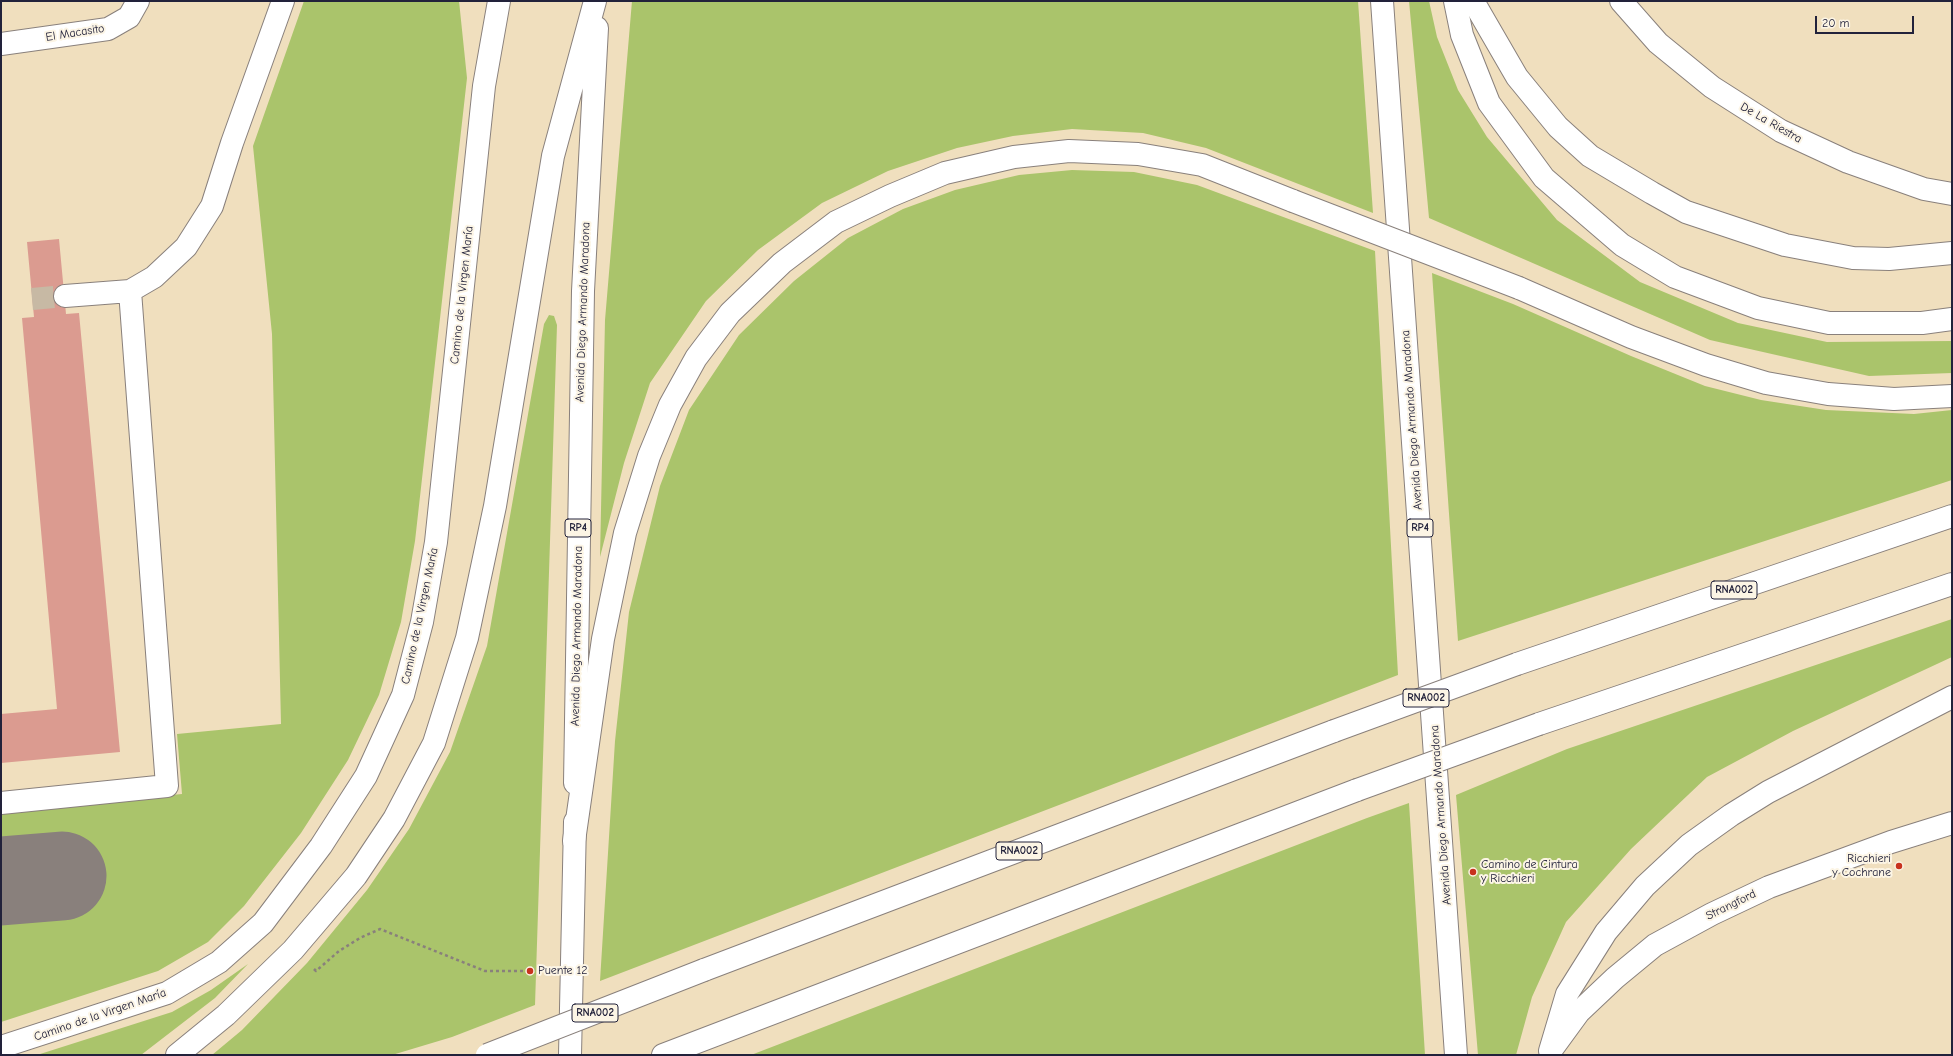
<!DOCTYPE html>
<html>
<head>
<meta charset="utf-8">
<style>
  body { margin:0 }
  #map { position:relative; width:1953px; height:1056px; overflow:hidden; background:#f0dfbe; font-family:"Comic Neue",sans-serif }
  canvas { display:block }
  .frame { position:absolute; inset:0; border:2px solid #22223b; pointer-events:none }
  .scale { position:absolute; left:1815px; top:16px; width:99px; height:18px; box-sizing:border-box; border:2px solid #22223b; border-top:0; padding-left:5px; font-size:12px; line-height:14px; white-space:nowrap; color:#22223b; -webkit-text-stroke:3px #fcf5e5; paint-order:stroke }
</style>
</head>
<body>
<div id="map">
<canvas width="1953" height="1056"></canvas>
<div class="frame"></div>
<div class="scale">20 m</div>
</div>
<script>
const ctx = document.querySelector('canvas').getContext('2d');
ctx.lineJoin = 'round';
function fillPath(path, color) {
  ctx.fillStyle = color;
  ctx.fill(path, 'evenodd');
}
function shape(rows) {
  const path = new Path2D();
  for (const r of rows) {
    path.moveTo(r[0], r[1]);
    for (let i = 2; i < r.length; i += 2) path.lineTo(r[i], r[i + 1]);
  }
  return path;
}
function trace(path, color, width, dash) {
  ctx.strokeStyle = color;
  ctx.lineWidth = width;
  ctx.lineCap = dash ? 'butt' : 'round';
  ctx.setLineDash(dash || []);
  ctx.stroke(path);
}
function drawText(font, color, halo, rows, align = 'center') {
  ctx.font = font + ' "Comic Neue",sans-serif';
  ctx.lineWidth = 4;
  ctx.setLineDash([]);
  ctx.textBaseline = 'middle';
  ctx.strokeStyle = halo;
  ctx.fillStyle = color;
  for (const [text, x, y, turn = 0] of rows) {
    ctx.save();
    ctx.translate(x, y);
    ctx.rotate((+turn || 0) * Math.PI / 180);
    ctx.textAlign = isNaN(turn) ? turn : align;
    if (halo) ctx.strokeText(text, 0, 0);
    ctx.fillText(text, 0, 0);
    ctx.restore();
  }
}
fillPath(shape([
  [304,1,459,1,467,78,415,541,401,622,379,695,348,760,301,833,244,906,208,942,158,971,1,1022,1,812,182,794,177,734,281,724,272,334,253,146],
  [632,1,1358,1,1373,213,1206,148,1143,133,1072,129,1013,136,957,148,888,171,822,203,758,250,706,301,650,383,624,463,600,557,605,320],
  [1409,1,1429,1,1437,37,1458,90,1487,137,1557,220,1640,282,1738,323,1827,342,1952,341,1952,373,1869,376,1710,340,1429,218],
  [1072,170,1134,172,1197,185,1375,251,1398,675,600,981,615,741,629,612,660,486,689,410,739,335,794,281,848,238,903,209,955,190,1019,175],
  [1432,273,1513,304,1631,356,1705,386,1761,400,1826,410,1914,414,1952,410,1952,480,1458,641],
  [549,315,554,316,557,325,535,1005,452,1037,392,1055,212,1055,242,1030,307,963,367,890,409,829,450,752,487,646,544,324],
  [1952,619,1952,657,1793,731,1707,777,1631,849,1566,922,1532,997,1516,1055,1478,1055,1456,795,1567,749],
  [1409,803,1425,1055,751,1055,1367,818],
  [248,964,215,998,141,1055,37,1055,172,1012,211,990]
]), '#aac46b');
trace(shape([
  [1,881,62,876]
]), '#89807c', 89);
fillPath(shape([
  [59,239,66,314,79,313,120,752,1,763,1,714,57,709,22,318,34,317,27,242]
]), '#db9b90');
trace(shape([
  [32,299,65,296]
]), '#c7b9a4', 22, [22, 11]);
const minor = shape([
  [1621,1,1658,43,1712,87,1781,131,1848,162,1924,189,1952,194],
  [1,44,108,29,129,17,138,1],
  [65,296,130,291],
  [1,803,167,786,130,291,154,277,186,247,212,206,232,143,283,1],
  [1,1047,167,993,219,962,263,923,321,846,366,776,403,695,422,622,436,542,484,86,499,1],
  [1552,1049,1579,1012,1615,978,1655,945,1712,914,1769,887,1891,842,1952,823]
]);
const major = shape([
  [1382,1,1456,1055],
  [1473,1,1517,77,1558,127,1590,156,1652,193,1686,212,1785,245,1853,258,1889,259,1952,253],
  [575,783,583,291,597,28],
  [177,1055,226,1015,293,950,356,876,394,819,434,743,467,638,495,506,553,156,595,1],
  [570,1055,575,822]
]);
const highway = shape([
  [1455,1,1462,35,1489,103,1544,178,1622,245,1675,277,1758,308,1829,323,1922,323,1952,319],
  [1519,288,1631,337,1706,365,1766,383,1828,394,1894,399,1952,396],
  [1517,664,1952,516],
  [1539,724,1952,584],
  [574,841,603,639,625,533,649,456,670,405,696,358,730,313,782,263,836,222,890,196,945,173,1014,157,1069,151,1138,154,1202,165,1293,201],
  [704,970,1334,731],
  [1550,1051,1567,994,1606,932,1645,886,1689,845,1731,815,1768,792,1952,697],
  [663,1055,1357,790]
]);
trace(minor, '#89807c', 24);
trace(major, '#89807c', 24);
trace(highway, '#89807c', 24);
trace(shape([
  [314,969,316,971,339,951,360,938,380,929,485,971,530,971,543,969]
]), '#89807c', 2.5, [3, 3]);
trace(minor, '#fff', 22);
trace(major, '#fff', 22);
trace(highway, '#fff', 22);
const highwayBridge = shape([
  [1293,201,1519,288],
  [1334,731,1517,664],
  [1357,790,1539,724],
  [487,1055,704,970]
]);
trace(highwayBridge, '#89807c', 24, []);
trace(highwayBridge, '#fff', 22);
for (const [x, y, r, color] of [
  [1899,866,4,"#c8321e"],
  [1473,872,4,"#c8321e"],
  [530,971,4,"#c8321e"]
]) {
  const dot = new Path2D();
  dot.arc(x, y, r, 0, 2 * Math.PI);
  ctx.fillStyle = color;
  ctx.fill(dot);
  trace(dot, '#fcf5e5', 1.5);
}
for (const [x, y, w] of [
  [578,528,26],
  [1420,528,26],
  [1734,590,46],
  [1426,698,46],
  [1019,851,46],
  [595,1013,46]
]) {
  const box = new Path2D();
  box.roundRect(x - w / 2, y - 9, w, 18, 3);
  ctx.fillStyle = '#fcf5e5';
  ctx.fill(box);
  trace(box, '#22223b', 1);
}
drawText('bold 11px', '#22223b', null, [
  ["RP4",578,528],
  ["RP4",1420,528],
  ["RNA002",1734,590],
  ["RNA002",1426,698],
  ["RNA002",1019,851],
  ["RNA002",595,1013]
]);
drawText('12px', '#22223b', '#fcf5e5', [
  ["El Macasito",75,33,-9],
  ["De La Riestra",1771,123,30],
  ["Camino de la Virgen María",462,295,-84],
  ["Avenida Diego Armando Maradona",583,312,-88],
  ["Avenida Diego Armando Maradona",1412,420,-94],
  ["Camino de la Virgen María",420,616,-78],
  ["Avenida Diego Armando Maradona",577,636,-89],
  ["Avenida Diego Armando Maradona",1441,815,-94],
  ["Strangford",1731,905,-26],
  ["Camino de la Virgen María",100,1015,-19]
]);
drawText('12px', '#22223b', '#fcf5e5', [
  ["Ricchieri",1891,859,"right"],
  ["y Cochrane",1891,873,"right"],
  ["Camino de Cintura",1481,865],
  ["y Ricchieri",1481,879],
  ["Puente 12",538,971]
], 'left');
</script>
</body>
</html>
